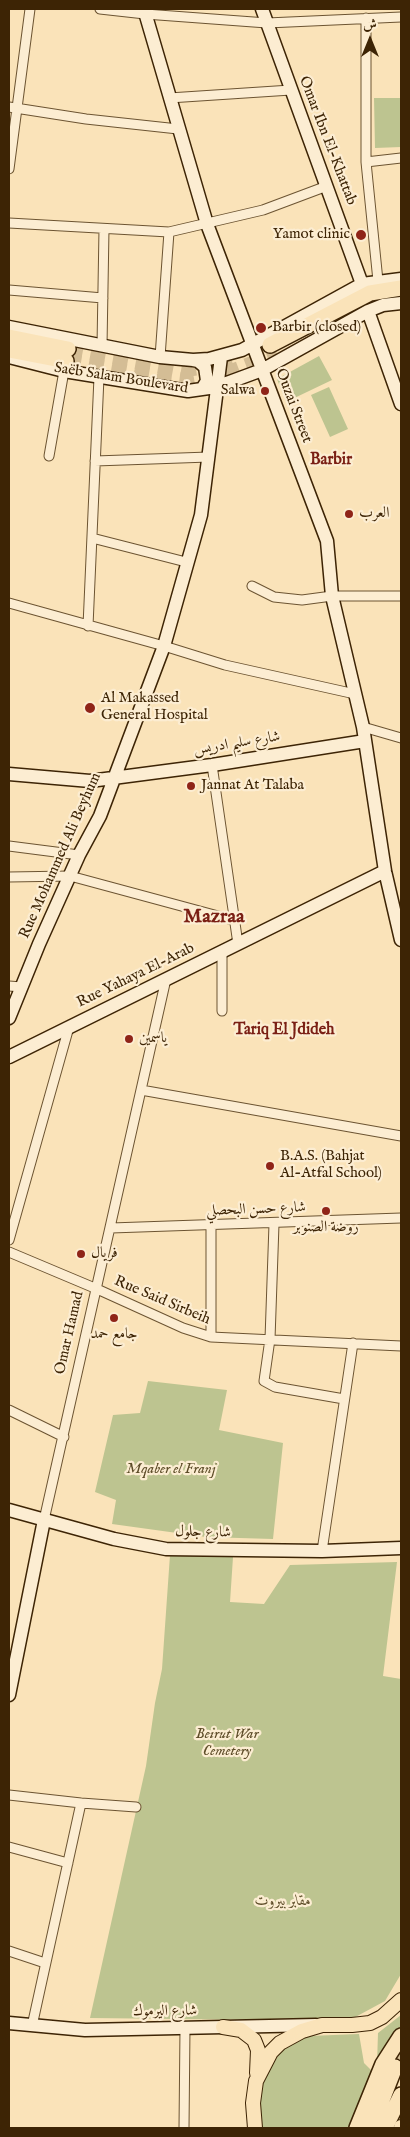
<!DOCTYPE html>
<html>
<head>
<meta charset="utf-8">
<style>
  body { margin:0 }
  #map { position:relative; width:410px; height:2137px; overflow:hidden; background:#fae3b9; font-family:"IM FELL English",Amiri,serif }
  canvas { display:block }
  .frame { position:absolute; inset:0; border:10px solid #3d2405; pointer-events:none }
  .north { position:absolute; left:345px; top:15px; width:50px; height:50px; -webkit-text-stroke:4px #fcedd2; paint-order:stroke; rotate:0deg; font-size:14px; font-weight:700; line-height:20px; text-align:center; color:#3d2405 }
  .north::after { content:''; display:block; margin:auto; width:18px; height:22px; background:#3d2405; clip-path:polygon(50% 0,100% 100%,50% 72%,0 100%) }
</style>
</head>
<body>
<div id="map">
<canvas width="410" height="2137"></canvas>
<div class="frame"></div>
<div class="north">ش</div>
</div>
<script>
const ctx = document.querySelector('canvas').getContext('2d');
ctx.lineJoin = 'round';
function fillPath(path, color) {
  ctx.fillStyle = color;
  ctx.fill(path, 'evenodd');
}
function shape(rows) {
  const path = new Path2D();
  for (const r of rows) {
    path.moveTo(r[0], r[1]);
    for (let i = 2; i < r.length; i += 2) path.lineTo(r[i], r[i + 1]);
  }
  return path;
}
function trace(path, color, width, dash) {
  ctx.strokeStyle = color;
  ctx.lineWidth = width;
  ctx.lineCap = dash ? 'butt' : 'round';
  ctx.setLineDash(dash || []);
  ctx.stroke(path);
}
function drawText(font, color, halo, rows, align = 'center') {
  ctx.font = font + ' "IM FELL English",Amiri,serif';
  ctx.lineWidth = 4.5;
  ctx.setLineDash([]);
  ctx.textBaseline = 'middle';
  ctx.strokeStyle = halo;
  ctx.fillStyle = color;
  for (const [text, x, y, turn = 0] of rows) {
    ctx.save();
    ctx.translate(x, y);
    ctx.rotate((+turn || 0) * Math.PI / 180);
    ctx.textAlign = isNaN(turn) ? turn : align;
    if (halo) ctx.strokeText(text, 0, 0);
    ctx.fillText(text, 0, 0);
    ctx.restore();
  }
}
fillPath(shape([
  [374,98,401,98,401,147,375,148],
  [319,356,332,380,286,402,277,379],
  [329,387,348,429,330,437,311,395],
  [148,1381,227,1390,219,1430,283,1443,273,1539,206,1537,112,1524,116,1500,95,1492,113,1415,140,1413],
  [170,1555,233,1557,230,1602,264,1604,290,1565,397,1562,383,1676,401,1679,401,1974,385,2001,348,2021,90,2018,146,1766,155,1703,162,1669],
  [401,2015,401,2032,377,2064,378,2033],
  [359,2034,364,2063,372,2071,352,2128,262,2128,260,2099,263,2084,266,2075,281,2051,301,2038,309,2036]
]), '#bdc490');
trace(shape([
  [68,349,182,370,219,365,232,361],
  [66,361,163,378,188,381,222,375,277,354],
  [395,2067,401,2050]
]), '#d4bd95', 15, [15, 8]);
const street = shape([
  [100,9,145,14,267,23,401,17],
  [366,18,366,162,378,281],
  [169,98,291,90],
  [9,107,86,119,178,129],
  [366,162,401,158],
  [9,169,30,9],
  [9,223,169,232,263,210,327,186],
  [9,290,103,298],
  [102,346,104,229],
  [160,357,169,232],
  [49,456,64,371],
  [95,461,209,457],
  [92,538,186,562],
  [252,586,274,597,302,600,332,596,401,596],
  [9,603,164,646,225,665,355,694],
  [88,626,99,377],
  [363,727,401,738],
  [212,765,238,944],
  [9,846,79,855],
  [9,877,70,876,233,920],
  [9,986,22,987],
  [222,1011,222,952],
  [141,1090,401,1136],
  [274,1224,270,1339,264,1381,275,1387,344,1399],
  [211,1225,211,1337],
  [111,1228,401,1218],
  [9,1240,69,1027],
  [9,1252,97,1289,183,1328,211,1337,401,1346],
  [9,1410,64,1437],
  [44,1520,166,979],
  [322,1551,353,1343],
  [9,1795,81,1803,136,1807],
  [9,1847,68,1863],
  [9,1951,45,1963],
  [32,2026,81,1803],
  [184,2128,185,2028]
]);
const secondary = shape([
  [144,9,207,224,327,541,332,596,363,727,385,871,401,940],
  [262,9,362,284],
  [368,311,401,404],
  [9,327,160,357,193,360,209,359,242,350,362,284,401,279],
  [9,357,64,371,188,391,216,387,262,370,368,311,383,305,401,303],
  [193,360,198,361,205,367,207,381,202,389],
  [9,774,90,781,212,765,365,741],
  [9,1018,39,944,79,855,100,816,164,646,201,515,221,357],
  [9,1057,385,871],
  [9,1510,114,1539,166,1549,322,1551,401,1548],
  [9,1695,44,1520],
  [9,2023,85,2030,316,2025]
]);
const primary = shape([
  [223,2027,241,2030,254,2040,258,2050,257,2073],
  [255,2128,253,2103,256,2081,271,2052,280,2043,302,2031,322,2025,352,2025,370,2023,382,2017,401,2000],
  [401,2128,401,2127]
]);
const highway = shape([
  [9,337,68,349],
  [270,345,370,293,401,288],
  [9,350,66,361],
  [357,2128,383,2064,401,2036],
  [371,2128,395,2067],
  [385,2128,401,2095]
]);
trace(street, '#6c5432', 11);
trace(secondary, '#3d2405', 15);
trace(primary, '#3d2405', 16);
trace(highway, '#3d2405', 18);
trace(street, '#fcedd2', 9);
trace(secondary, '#fcedd2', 12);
trace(primary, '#fae3b9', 14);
trace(highway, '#fae3b9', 15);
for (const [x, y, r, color] of [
  [361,235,6,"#8f2418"],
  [261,328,6,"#8f2418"],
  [265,391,5,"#8f2418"],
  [349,514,5,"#8f2418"],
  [90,708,6,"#8f2418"],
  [191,786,5,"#8f2418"],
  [129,1039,5,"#8f2418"],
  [270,1166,5,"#8f2418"],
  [326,1211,5,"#8f2418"],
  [81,1254,5,"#8f2418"],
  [114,1318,5,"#8f2418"]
]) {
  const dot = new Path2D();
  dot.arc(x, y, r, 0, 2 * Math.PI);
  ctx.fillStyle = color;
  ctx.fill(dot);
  trace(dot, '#fcedd2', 2);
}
drawText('15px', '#3d2405', '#fcedd2', [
  ["Omar Ibn El-Khattab",327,141,69],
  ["Saëb Salam Boulevard",121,379,9],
  ["Ouzai Street",293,406,69],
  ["شارع سليم ادريس",237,744,-9],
  ["Rue Mohammed Ali Beyhum",61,856,-66],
  ["Rue Yahaya El-Arab",136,976,-26],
  ["شارع حسن البحصلي",256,1210,-2],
  ["Rue Said Sirbeih",162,1301,23],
  ["Omar Hamad",70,1333,-77],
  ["شارع جلول",203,1533,1],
  ["شارع اليرموك",165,2012,-1]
]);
drawText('15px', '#3d2405', '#fcedd2', [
  ["Yamot clinic",350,235,"right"],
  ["Barbir (closed)",272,328],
  ["Salwa",255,391,"right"],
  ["العرب",359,514],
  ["Al Makassed",101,699],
  ["General Hospital",101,716],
  ["Jannat At Talaba",201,786],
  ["ياسمين",139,1039],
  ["B.A.S. (Bahjat",280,1157],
  ["Al-Atfal School)",280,1174],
  ["روضة الصنوبر",326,1228,"center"],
  ["فريال",91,1254],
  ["جامع حمد",114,1335,"center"]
], 'left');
drawText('italic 15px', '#5d4c28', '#fcedd2', [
  ["Mqaber el Franj",171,1470],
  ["Beirut War",227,1735],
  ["Cemetery",227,1752],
  ["مقابر بيروت",283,1902]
]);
drawText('bold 16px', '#7a1f14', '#fcedd2', [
  ["Barbir",331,461],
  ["Tariq El Jdideh",284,1031]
]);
drawText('bold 20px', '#7a1f14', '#fcedd2', [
  ["Mazraa",214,918]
]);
</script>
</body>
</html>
